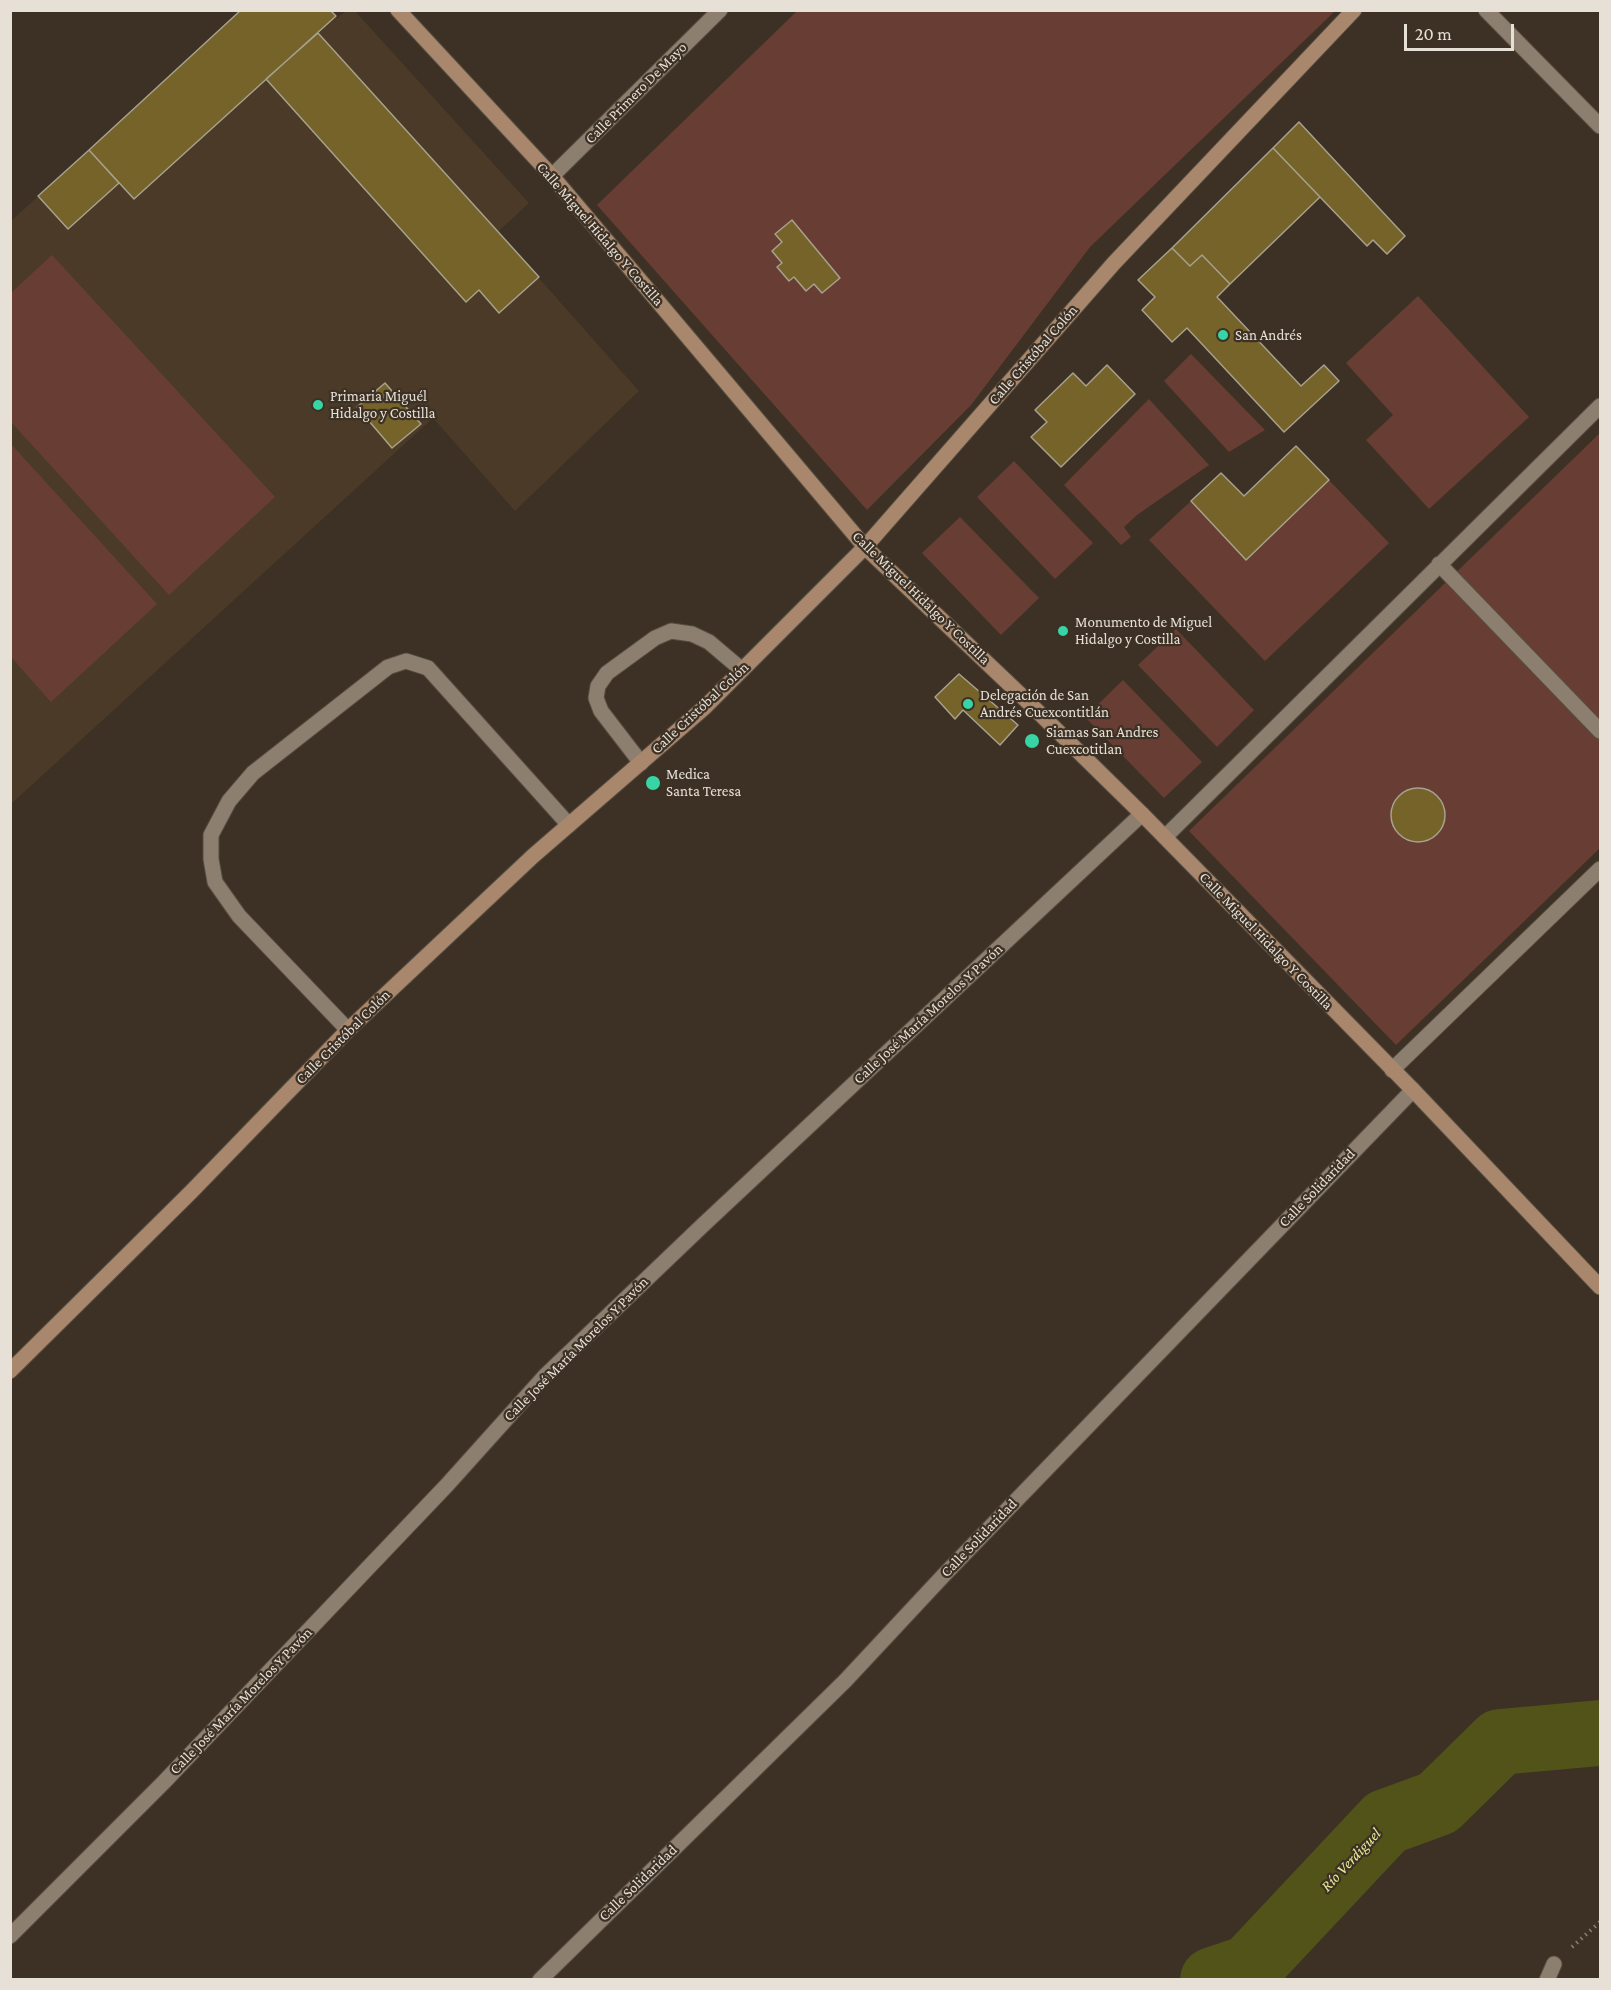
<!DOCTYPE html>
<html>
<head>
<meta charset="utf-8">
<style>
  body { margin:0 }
  #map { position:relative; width:1611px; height:1990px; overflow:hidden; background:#3c3124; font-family:"Crimson Pro",serif }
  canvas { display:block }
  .frame { position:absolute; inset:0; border:12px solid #e7e0d7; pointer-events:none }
  .scale { position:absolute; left:1404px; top:24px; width:110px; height:27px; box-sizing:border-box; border:3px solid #e7e0d7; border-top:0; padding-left:8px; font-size:18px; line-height:21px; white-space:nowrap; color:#e7e0d7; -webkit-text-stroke:4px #3c3124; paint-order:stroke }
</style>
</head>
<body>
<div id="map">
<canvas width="1611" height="1990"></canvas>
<div class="frame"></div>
<div class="scale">20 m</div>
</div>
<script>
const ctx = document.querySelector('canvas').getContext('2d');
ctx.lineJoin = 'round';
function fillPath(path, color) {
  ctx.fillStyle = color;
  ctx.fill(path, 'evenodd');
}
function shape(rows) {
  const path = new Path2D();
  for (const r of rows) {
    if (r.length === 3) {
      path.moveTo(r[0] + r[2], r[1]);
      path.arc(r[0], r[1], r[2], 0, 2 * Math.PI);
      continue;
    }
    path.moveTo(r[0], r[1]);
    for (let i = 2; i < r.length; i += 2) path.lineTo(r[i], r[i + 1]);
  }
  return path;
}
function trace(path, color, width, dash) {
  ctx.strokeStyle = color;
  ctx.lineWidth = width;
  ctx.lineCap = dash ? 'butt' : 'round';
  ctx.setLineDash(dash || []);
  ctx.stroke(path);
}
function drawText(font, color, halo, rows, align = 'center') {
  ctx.font = font + ' "Crimson Pro",serif';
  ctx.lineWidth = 4.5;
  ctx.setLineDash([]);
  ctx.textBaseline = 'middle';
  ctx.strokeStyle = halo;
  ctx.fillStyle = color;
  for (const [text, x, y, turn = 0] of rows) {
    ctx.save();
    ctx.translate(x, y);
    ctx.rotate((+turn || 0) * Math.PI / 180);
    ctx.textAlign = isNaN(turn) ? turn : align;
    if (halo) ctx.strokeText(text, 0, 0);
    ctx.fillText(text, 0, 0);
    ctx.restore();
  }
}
fillPath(shape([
  [241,11,330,11,337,18,346,11,355,11,529,203,498,232,639,391,515,511,433,418,11,804,11,221]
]), '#4a3a27');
fillPath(shape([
  [797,11,1335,11,1090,247,971,405,867,510,597,205],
  [52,255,275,497,169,595,11,422,11,293],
  [1418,296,1529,417,1429,509,1366,440,1393,415,1346,363],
  [1191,354,1265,430,1229,452,1164,381],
  [1149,399,1209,465,1137,515,1124,527,1131,537,1121,545,1064,485],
  [1600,433,1600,848,1396,1045,1189,831],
  [11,444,157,604,51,702,11,657],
  [1014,461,1093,543,1055,579,977,497],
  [1329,480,1389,543,1265,661,1149,540,1191,501,1246,559],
  [960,517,1039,598,1001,635,922,553],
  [1176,629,1254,710,1217,747,1138,665],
  [1123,680,1202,762,1164,798,1085,717]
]), '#683e34');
trace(shape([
  [1213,1980,1249,1968,1386,1822,1438,1803,1500,1742,1600,1733]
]), '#525319', 66);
const building = shape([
  [241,10,330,10,336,16,134,199,89,150,241,10],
  [318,33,539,277,499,313,479,290,466,302,266,79,318,33],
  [1299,122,1405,236,1387,254,1373,240,1367,246,1273,148,1299,122],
  [1273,148,1320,197,1230,284,1202,255,1190,266,1172,248,1273,148],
  [89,150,119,183,68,229,38,196,89,150],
  [792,220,840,278,822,293,814,284,806,291,794,277,789,281,777,267,782,263,772,251,782,242,775,234,792,220],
  [1172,248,1190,266,1202,255,1230,284,1217,297,1301,386,1324,365,1339,381,1284,432,1187,328,1172,342,1142,310,1155,297,1138,280,1172,248],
  [1107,365,1135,394,1061,467,1031,437,1047,422,1035,410,1073,373,1086,386,1107,365],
  [385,383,421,424,392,448,357,407,385,383],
  [1296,446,1329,480,1246,560,1191,501,1221,473,1244,496,1296,446],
  [959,674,1018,725,1000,745,963,710,955,719,935,697,959,674],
  [1418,815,27]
]);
fillPath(building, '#75632a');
trace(building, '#a7a18e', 1.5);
const lane = shape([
  [641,763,601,711,596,698,598,686,607,673,655,638,671,631,692,634,709,642,742,670],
  [348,1030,239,916,215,882,211,859,211,835,229,801,253,773,388,667,406,661,428,668,569,825]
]);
const street = shape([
  [1486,10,1600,126],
  [552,176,720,10],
  [1439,564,1600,731],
  [1165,837,1600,406],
  [1392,1070,1600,869],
  [10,1936,164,1782,447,1485,545,1376,703,1225,1142,814],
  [540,1980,845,1681,943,1576,1413,1090],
  [1547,1980,1554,1964]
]);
const secondary = shape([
  [398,10,552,176,865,547,1026,700,1142,814,1413,1090,1600,1287],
  [10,1371,191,1192,348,1030,533,856,705,707,865,547,1114,263,1354,10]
]);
trace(lane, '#564d41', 17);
trace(street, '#564d41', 17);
trace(secondary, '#564d41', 17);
trace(shape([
  [1572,1947,1600,1922]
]), '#898075', 4, [1.5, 4.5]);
trace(lane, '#8c7f70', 15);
trace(street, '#8c7f70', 15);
trace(secondary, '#a8876d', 15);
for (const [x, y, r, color] of [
  [1223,335,6,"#37d4a6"],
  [318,405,6,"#37d4a6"],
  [1063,631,6,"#37d4a6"],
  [968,704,6,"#37d4a6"],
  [1032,741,8,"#37d4a6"],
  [653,783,8,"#37d4a6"]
]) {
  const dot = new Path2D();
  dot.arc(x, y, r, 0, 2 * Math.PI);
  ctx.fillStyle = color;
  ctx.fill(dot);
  trace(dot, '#3c3124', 2);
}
drawText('15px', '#e7e0d7', '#3c3124', [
  ["Calle Primero De Mayo",636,93,-45],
  ["Calle Miguel Hidalgo Y Costilla",600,234,49],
  ["Calle Cristóbal Colón",1033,355,-49],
  ["Calle Miguel Hidalgo Y Costilla",921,598,44],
  ["Calle Cristóbal Colón",700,708,-43],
  ["Calle Miguel Hidalgo Y Costilla",1266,941,46],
  ["Calle José María Morelos Y Pavón",928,1014,-43],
  ["Calle Cristóbal Colón",343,1037,-45],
  ["Calle Solidaridad",1317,1188,-46],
  ["Calle José María Morelos Y Pavón",576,1349,-45],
  ["Calle Solidaridad",979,1538,-46],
  ["Calle José María Morelos Y Pavón",241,1701,-46],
  ["Calle Solidaridad",638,1883,-44]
]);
drawText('15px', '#e7e0d7', '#3c3124', [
  ["San Andrés",1235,335],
  ["Primaria Miguél",330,396],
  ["Hidalgo y Costilla",330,413],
  ["Monumento de Miguel",1075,622],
  ["Hidalgo y Costilla",1075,639],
  ["Delegación de San",980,695],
  ["Andrés Cuexcontitlán",980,712],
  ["Siamas San Andres",1046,732],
  ["Cuexcotitlan",1046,749],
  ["Medica",666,774],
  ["Santa Teresa",666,791]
], 'left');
drawText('italic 16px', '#e7eb94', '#3c3124', [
  ["Río Verdiguel",1351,1860,-47]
]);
</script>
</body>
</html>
